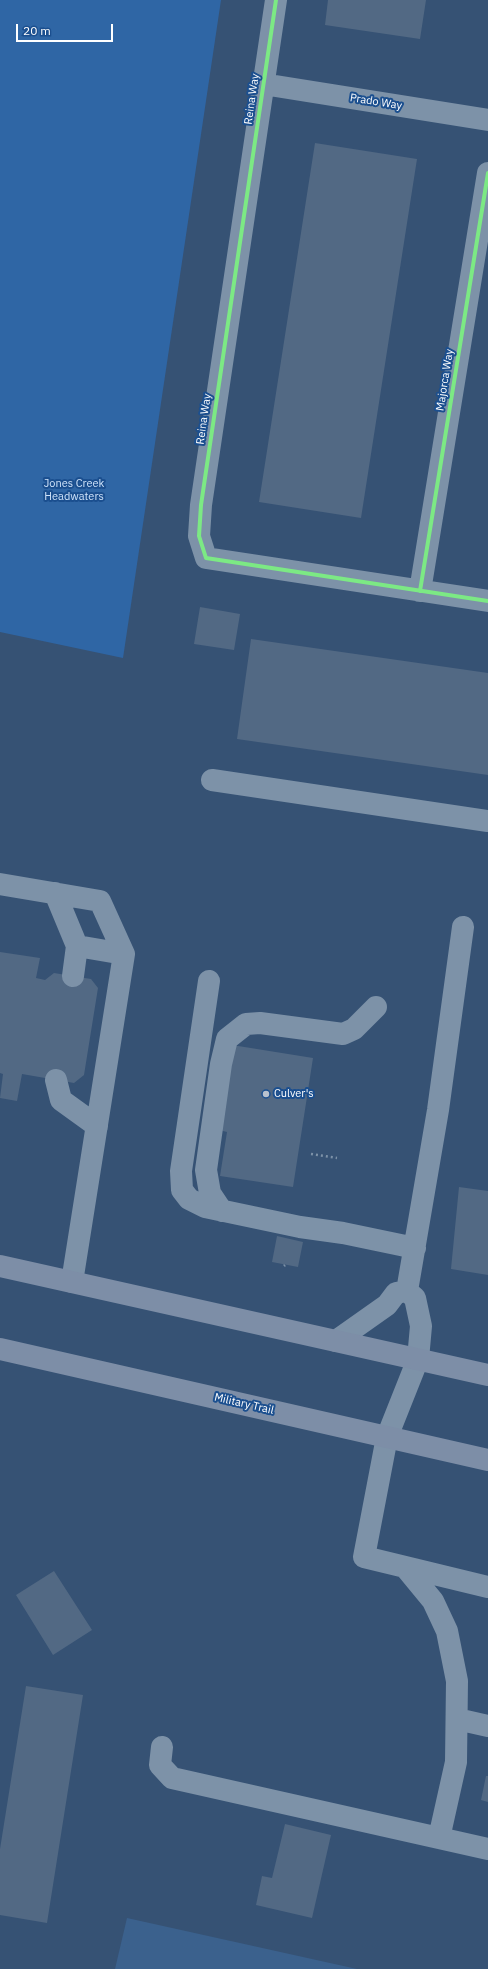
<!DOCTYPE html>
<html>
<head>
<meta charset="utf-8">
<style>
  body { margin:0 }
  #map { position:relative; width:488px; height:1969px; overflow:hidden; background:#365274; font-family:"IBM Plex Sans",sans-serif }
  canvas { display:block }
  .scale { position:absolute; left:16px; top:24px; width:97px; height:18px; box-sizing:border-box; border:2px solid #fff; border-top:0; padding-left:5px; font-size:12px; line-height:14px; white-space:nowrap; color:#fff; -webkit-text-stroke:3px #1b4f8f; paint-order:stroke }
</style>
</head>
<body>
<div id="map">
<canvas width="488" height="1969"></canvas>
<div class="scale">20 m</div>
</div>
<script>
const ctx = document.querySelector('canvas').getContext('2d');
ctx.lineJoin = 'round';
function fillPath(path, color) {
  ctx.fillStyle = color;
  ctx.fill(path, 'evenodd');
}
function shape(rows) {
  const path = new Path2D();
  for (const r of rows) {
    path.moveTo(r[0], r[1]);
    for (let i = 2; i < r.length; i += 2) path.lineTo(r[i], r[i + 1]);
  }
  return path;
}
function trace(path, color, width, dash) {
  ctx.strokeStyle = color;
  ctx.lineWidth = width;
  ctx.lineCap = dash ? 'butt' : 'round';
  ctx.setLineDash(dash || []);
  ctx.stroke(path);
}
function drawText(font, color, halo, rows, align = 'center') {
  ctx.font = font + ' "IBM Plex Sans",sans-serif';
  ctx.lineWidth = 4;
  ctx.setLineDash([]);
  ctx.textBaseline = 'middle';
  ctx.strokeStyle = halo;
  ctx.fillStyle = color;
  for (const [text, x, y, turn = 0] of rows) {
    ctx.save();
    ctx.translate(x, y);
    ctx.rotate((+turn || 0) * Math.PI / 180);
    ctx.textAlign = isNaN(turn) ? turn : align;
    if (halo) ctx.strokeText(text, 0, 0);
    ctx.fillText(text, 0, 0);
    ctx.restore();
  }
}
fillPath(shape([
  [0,0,221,0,123,658,0,632]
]), '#2f66a5');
fillPath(shape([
  [127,1918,357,1969,115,1969]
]), '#3b618d');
fillPath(shape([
  [328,0,426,0,420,39,325,25],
  [315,143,417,159,361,518,259,502],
  [200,607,240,614,234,650,194,644],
  [251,639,488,673,488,775,237,739],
  [0,952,40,958,36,978,45,980,54,973,91,979,98,988,84,1075,74,1083,22,1074,17,1101,0,1098,3,1074,0,1073],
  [232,1045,313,1058,293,1187,220,1176,227,1132,219,1130],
  [459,1187,488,1191,488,1275,451,1269],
  [277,1236,303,1242,298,1267,272,1262],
  [54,1571,92,1630,53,1655,16,1595],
  [26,1686,83,1695,47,1923,0,1915,0,1849],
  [486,1776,488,1776,488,1802,481,1800],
  [285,1824,331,1835,312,1918,256,1905,262,1876,272,1878]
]), '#526984');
trace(shape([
  [311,1154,337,1158],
  [284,1266,285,1265]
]), '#7d92a8', 2.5, [2, 3]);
trace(shape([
  [276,0,201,505,199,536,206,558,488,601],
  [263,84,488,120],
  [420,591,488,173],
  [212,780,488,821],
  [0,884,100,901,124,954,72,1282],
  [55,893,77,946],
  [73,976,77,946,124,954],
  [209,981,181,1171,182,1190,189,1199,205,1207,300,1227,343,1233,415,1248],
  [56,1080,61,1100,97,1126],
  [222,1211,210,1193,206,1170,221,1064,227,1039,246,1024,260,1023,343,1034,354,1029,376,1007],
  [407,1291,415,1298,421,1326,418,1359,387,1437,364,1557,488,1587],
  [407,1291,438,1110,463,927],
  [336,1341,387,1305,396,1293,407,1291],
  [457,1719,488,1726],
  [162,1747,160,1765,172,1778,439,1838,456,1762,457,1681,447,1631,433,1601,405,1567],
  [439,1838,488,1849]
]), '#7d92a8', 22);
trace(shape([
  [0,1266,488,1375],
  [0,1349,488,1460]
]), '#7d8ea7', 22);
trace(shape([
  [276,0,201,505,199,536,206,558,488,601],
  [420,591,488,173]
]), '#7ce984', 4);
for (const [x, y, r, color] of [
  [266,1094,4,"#b9c2ce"]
]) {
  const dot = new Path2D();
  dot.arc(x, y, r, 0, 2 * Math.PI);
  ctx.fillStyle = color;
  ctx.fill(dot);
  trace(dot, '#1b4f8f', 1.5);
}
drawText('11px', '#fff', '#1b4f8f', [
  ["Reina Way",252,99,-82],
  ["Prado Way",376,102,9],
  ["Majorca Way",445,380,-81],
  ["Reina Way",204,419,-82],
  ["Military Trail",244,1404,13]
]);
drawText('11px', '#cfe3fa', '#1b4f8f', [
  ["Jones Creek",74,484],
  ["Headwaters",74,497]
]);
drawText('11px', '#fff', '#1b4f8f', [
  ["Culver's",274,1094]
], 'left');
</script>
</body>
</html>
